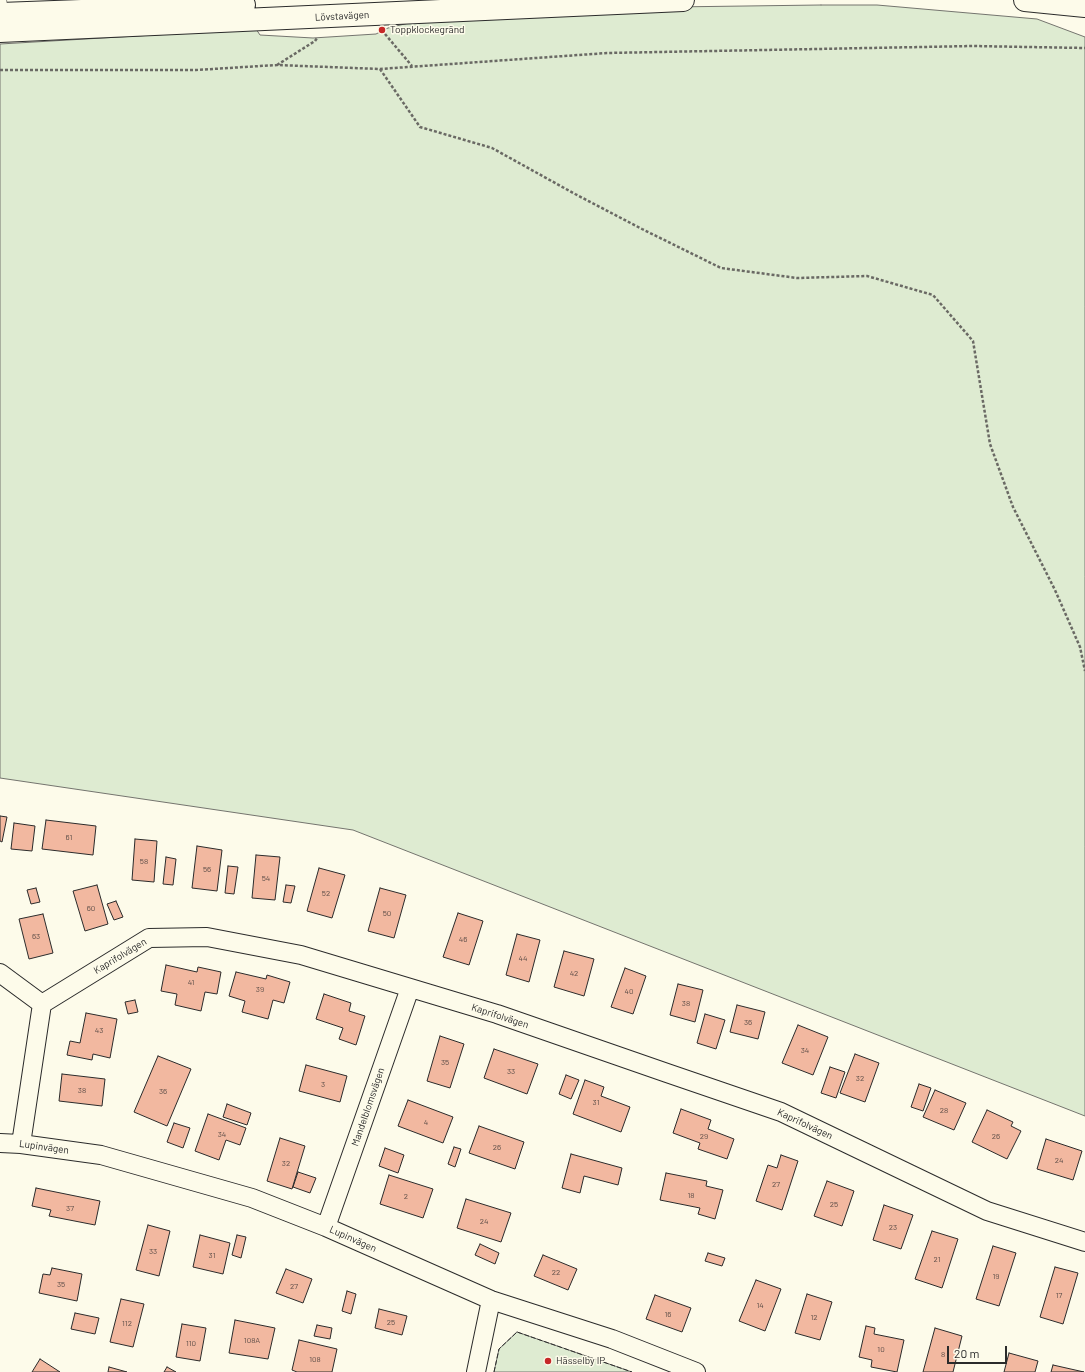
<!DOCTYPE html>
<html>
<head>
<meta charset="utf-8">
<style>
  body { margin:0 }
  #map { position:relative; width:1085px; height:1372px; overflow:hidden; background:#fdfbea; font-family:Barlow,sans-serif }
  canvas { display:block }
  .scale { position:absolute; left:947px; top:1346px; width:60px; height:18px; box-sizing:border-box; border:2px solid #2b2b2b; border-top:0; padding-left:5px; font-size:12px; line-height:14px; white-space:nowrap; color:#2b2b2b; -webkit-text-stroke:3px #fdfbea; paint-order:stroke }
</style>
</head>
<body>
<div id="map">
<canvas width="1085" height="1372"></canvas>
<div class="scale">20 m</div>
</div>
<script>
const ctx = document.querySelector('canvas').getContext('2d');
ctx.lineJoin = 'round';
function fillPath(path, color) {
  ctx.fillStyle = color;
  ctx.fill(path, 'evenodd');
}
function shape(rows) {
  const path = new Path2D();
  for (const r of rows) {
    path.moveTo(r[0], r[1]);
    for (let i = 2; i < r.length; i += 2) path.lineTo(r[i], r[i + 1]);
  }
  return path;
}
function trace(path, color, width, dash) {
  ctx.strokeStyle = color;
  ctx.lineWidth = width;
  ctx.lineCap = dash ? 'butt' : 'round';
  ctx.setLineDash(dash || []);
  ctx.stroke(path);
}
function drawText(font, color, halo, rows, align = 'center') {
  ctx.font = font + ' Barlow,sans-serif';
  ctx.lineWidth = 3;
  ctx.setLineDash([]);
  ctx.textBaseline = 'middle';
  ctx.strokeStyle = halo;
  ctx.fillStyle = color;
  for (const [text, x, y, turn = 0] of rows) {
    ctx.save();
    ctx.translate(x, y);
    ctx.rotate((+turn || 0) * Math.PI / 180);
    ctx.textAlign = isNaN(turn) ? turn : align;
    if (halo) ctx.strokeText(text, 0, 0);
    ctx.fillText(text, 0, 0);
    ctx.restore();
  }
}
const green = shape([
  [821,5,877,5,1037,19,1085,37,1085,1116,353,830,0,778,0,44,256,29,260,35,313,38,376,34,388,28,413,22,671,7,821,5],
  [517,1332,632,1372,494,1372,499,1349,517,1332]
]);
fillPath(green, '#deebd1');
trace(green, '#74746e', 1);
const building = shape([
  [0,816,7,817,2,842,0,841,0,816],
  [46,820,96,826,93,855,42,849,46,820],
  [14,823,35,826,32,851,11,849,14,823],
  [135,839,157,841,154,882,132,880,135,839],
  [197,846,222,850,217,891,192,888,197,846],
  [256,855,280,857,275,900,252,898,256,855],
  [166,857,176,859,173,885,163,884,166,857],
  [228,866,238,867,234,894,225,893,228,866],
  [319,868,345,875,332,918,307,911,319,868],
  [97,885,108,924,85,931,73,891,97,885],
  [286,885,295,886,291,903,283,902,286,885],
  [36,888,40,902,31,904,27,890,36,888],
  [380,888,406,895,394,938,368,931,380,888],
  [116,901,123,917,114,920,107,904,116,901],
  [458,913,483,921,469,965,443,957,458,913],
  [43,914,53,953,29,959,19,919,43,914],
  [517,934,540,940,529,982,506,975,517,934],
  [564,951,594,959,584,996,554,987,564,951],
  [166,965,197,972,198,967,221,972,217,994,205,992,201,1011,175,1005,177,994,161,991,166,965],
  [625,968,646,976,633,1014,611,1007,625,968],
  [236,972,266,979,267,975,290,982,284,1003,273,1000,268,1019,242,1012,245,1001,229,996,236,972],
  [678,984,703,990,695,1022,670,1015,678,984],
  [324,994,351,1003,349,1011,365,1016,356,1045,339,1039,343,1028,316,1019,324,994],
  [135,1000,138,1012,128,1014,125,1002,135,1000],
  [737,1005,765,1012,758,1039,730,1032,737,1005],
  [86,1013,117,1019,110,1058,93,1054,92,1060,67,1055,70,1041,80,1043,86,1013],
  [705,1014,725,1020,716,1049,697,1043,705,1014],
  [798,1025,828,1037,813,1075,782,1063,798,1025],
  [440,1036,464,1044,450,1088,427,1081,440,1036],
  [494,1049,538,1064,527,1094,484,1078,494,1049],
  [855,1054,879,1063,865,1102,840,1093,855,1054],
  [158,1056,191,1069,167,1126,134,1112,158,1056],
  [306,1065,347,1076,340,1102,299,1091,306,1065],
  [830,1067,845,1072,836,1098,821,1093,830,1067],
  [62,1074,105,1079,102,1106,59,1101,62,1074],
  [566,1075,579,1080,571,1099,559,1094,566,1075],
  [585,1080,604,1087,601,1096,630,1107,621,1132,573,1114,585,1080],
  [919,1084,931,1088,923,1111,911,1107,919,1084],
  [935,1090,966,1103,954,1130,923,1117,935,1090],
  [408,1100,453,1117,443,1143,398,1126,408,1100],
  [227,1104,251,1113,247,1125,223,1117,227,1104],
  [681,1109,711,1120,708,1129,734,1139,727,1159,698,1149,700,1143,673,1133,681,1109],
  [987,1110,1013,1122,1011,1126,1021,1131,1007,1159,972,1142,987,1110],
  [208,1114,246,1128,240,1145,226,1140,219,1160,195,1151,208,1114],
  [174,1123,190,1128,183,1148,167,1142,174,1123],
  [479,1126,524,1142,515,1169,469,1153,479,1126],
  [280,1138,305,1146,292,1189,267,1181,280,1138],
  [1046,1139,1082,1151,1073,1180,1037,1169,1046,1139],
  [454,1147,461,1149,455,1167,448,1164,454,1147],
  [385,1148,404,1155,398,1173,379,1166,385,1148],
  [571,1154,622,1168,618,1185,584,1176,580,1193,562,1188,571,1154],
  [781,1155,798,1161,782,1210,756,1201,768,1165,777,1168,781,1155],
  [298,1172,316,1178,310,1193,293,1187,298,1172],
  [666,1173,707,1181,706,1186,723,1190,715,1219,698,1214,700,1208,660,1200,666,1173],
  [389,1175,433,1189,423,1218,380,1204,389,1175],
  [827,1181,854,1191,842,1226,814,1216,827,1181],
  [36,1188,100,1201,95,1225,49,1216,51,1210,32,1206,36,1188],
  [466,1199,511,1213,501,1242,457,1228,466,1199],
  [884,1205,913,1215,901,1249,873,1240,884,1205],
  [148,1225,170,1231,159,1276,136,1270,148,1225],
  [932,1231,958,1239,942,1288,915,1279,932,1231],
  [200,1235,230,1243,223,1274,193,1267,200,1235],
  [237,1235,246,1237,241,1258,232,1255,237,1235],
  [480,1244,499,1253,495,1264,475,1255,480,1244],
  [993,1246,1016,1253,999,1306,976,1299,993,1246],
  [708,1253,725,1258,722,1266,705,1261,708,1253],
  [543,1255,577,1269,568,1290,534,1276,543,1255],
  [1055,1267,1078,1273,1063,1324,1040,1317,1055,1267],
  [52,1268,82,1274,77,1301,39,1293,43,1274,50,1275,52,1268],
  [286,1269,312,1279,303,1303,276,1293,286,1269],
  [756,1280,781,1289,765,1331,739,1321,756,1280],
  [347,1291,356,1294,351,1314,342,1311,347,1291],
  [807,1294,832,1302,820,1340,795,1333,807,1294],
  [655,1295,691,1308,682,1332,646,1319,655,1295],
  [121,1299,144,1304,133,1347,110,1342,121,1299],
  [379,1309,407,1316,402,1335,375,1328,379,1309],
  [75,1313,99,1318,95,1334,71,1329,75,1313],
  [235,1320,275,1328,268,1359,229,1353,235,1320],
  [182,1324,206,1328,200,1361,176,1357,182,1324],
  [317,1325,332,1328,330,1339,314,1336,317,1325],
  [866,1326,875,1328,874,1334,904,1340,897,1372,871,1367,872,1360,859,1357,866,1326],
  [935,1328,962,1336,953,1372,923,1372,935,1328],
  [299,1340,337,1349,332,1372,297,1372,292,1370,299,1340],
  [1009,1353,1038,1361,1035,1372,1004,1372,1009,1353],
  [40,1359,60,1372,32,1372,40,1359],
  [1053,1365,1084,1372,1051,1372,1053,1365],
  [109,1367,127,1372,108,1372,109,1367],
  [167,1367,176,1372,164,1372,167,1367]
]);
fillPath(building, '#f2b8a0');
trace(building, '#2b2b2b', 1);
const service = shape([
  [2,0,3,15]
]);
const minor = shape([
  [0,973,42,1004],
  [0,1143,21,1144,101,1155,252,1198,326,1227,491,1300,612,1339,696,1372],
  [21,1144,42,1004,149,938,207,937,301,955,497,1014,667,1073,781,1112,987,1211,1085,1242],
  [326,1227,410,988],
  [476,1372,491,1300]
]);
const tertiary = shape([
  [1025,0,1085,6],
  [0,14,244,5],
  [0,31,683,0]
]);
trace(service, '#2b2b2b', 10);
trace(minor, '#2b2b2b', 20);
trace(tertiary, '#2b2b2b', 24);
trace(shape([
  [385,34,412,66],
  [277,65,315,41,317,38],
  [380,69,420,127,492,148,575,194,642,229,721,268,797,278,867,276,933,295,973,341,990,444,1013,507,1055,590,1080,647,1085,671],
  [0,70,196,70,277,65,380,69,607,53,973,46,1085,48]
]), '#6a6964', 2.5, [3, 2]);
trace(service, '#fdfbea', 9);
trace(minor, '#fdfbea', 18);
trace(tertiary, '#fdfbea', 22);
trace(shape([
  [494,1372,499,1349,517,1332,632,1372]
]), '#2b2b2b', 1, [5, 2]);
for (const [x, y, r, color] of [
  [382,30,4,"#c62828"],
  [548,1361,4,"#c62828"]
]) {
  const dot = new Path2D();
  dot.arc(x, y, r, 0, 2 * Math.PI);
  ctx.fillStyle = color;
  ctx.fill(dot);
  trace(dot, '#fdfbea', 1.5);
}
drawText('8px', '#5d4e48', null, [
  ["61",69,837],
  ["58",144,861],
  ["56",207,869],
  ["54",266,878],
  ["52",326,893],
  ["60",91,908],
  ["50",387,913],
  ["63",36,936],
  ["46",463,939],
  ["44",523,958],
  ["42",574,973],
  ["41",191,982],
  ["39",260,989],
  ["40",629,991],
  ["38",686,1003],
  ["36",748,1022],
  ["43",99,1030],
  ["34",805,1050],
  ["35",445,1062],
  ["33",511,1071],
  ["32",860,1078],
  ["3",323,1084],
  ["38",82,1090],
  ["36",163,1091],
  ["31",596,1102],
  ["28",944,1110],
  ["4",426,1122],
  ["34",222,1134],
  ["29",704,1136],
  ["26",996,1136],
  ["26",497,1147],
  ["24",1059,1160],
  ["32",286,1163],
  ["27",776,1184],
  ["18",691,1195],
  ["2",406,1196],
  ["25",834,1204],
  ["37",70,1208],
  ["24",484,1221],
  ["23",893,1227],
  ["33",153,1251],
  ["31",212,1255],
  ["21",937,1259],
  ["22",556,1272],
  ["19",996,1276],
  ["35",61,1284],
  ["27",294,1286],
  ["17",1059,1295],
  ["14",760,1305],
  ["16",668,1314],
  ["12",814,1317],
  ["25",391,1322],
  ["112",127,1323],
  ["108A",252,1340],
  ["110",191,1343],
  ["10",881,1349],
  ["8",943,1354],
  ["108",315,1359]
]);
drawText('10px', '#2b2b2b', '#fdfbea', [
  ["Lövstavägen",342,16,-3],
  ["Kaprifolvägen",120,956,-31],
  ["Kaprifolvägen",500,1016,18],
  ["Mandelblomsvägen",368,1107,-71],
  ["Kaprifolvägen",805,1124,25],
  ["Lupinvägen",44,1147,8],
  ["Lupinvägen",353,1239,24]
]);
drawText('10px', '#2b2b2b', '#fdfbea', [
  ["Toppklockegränd",390,30],
  ["Hässelby IP",556,1361]
], 'left');
</script>
</body>
</html>
